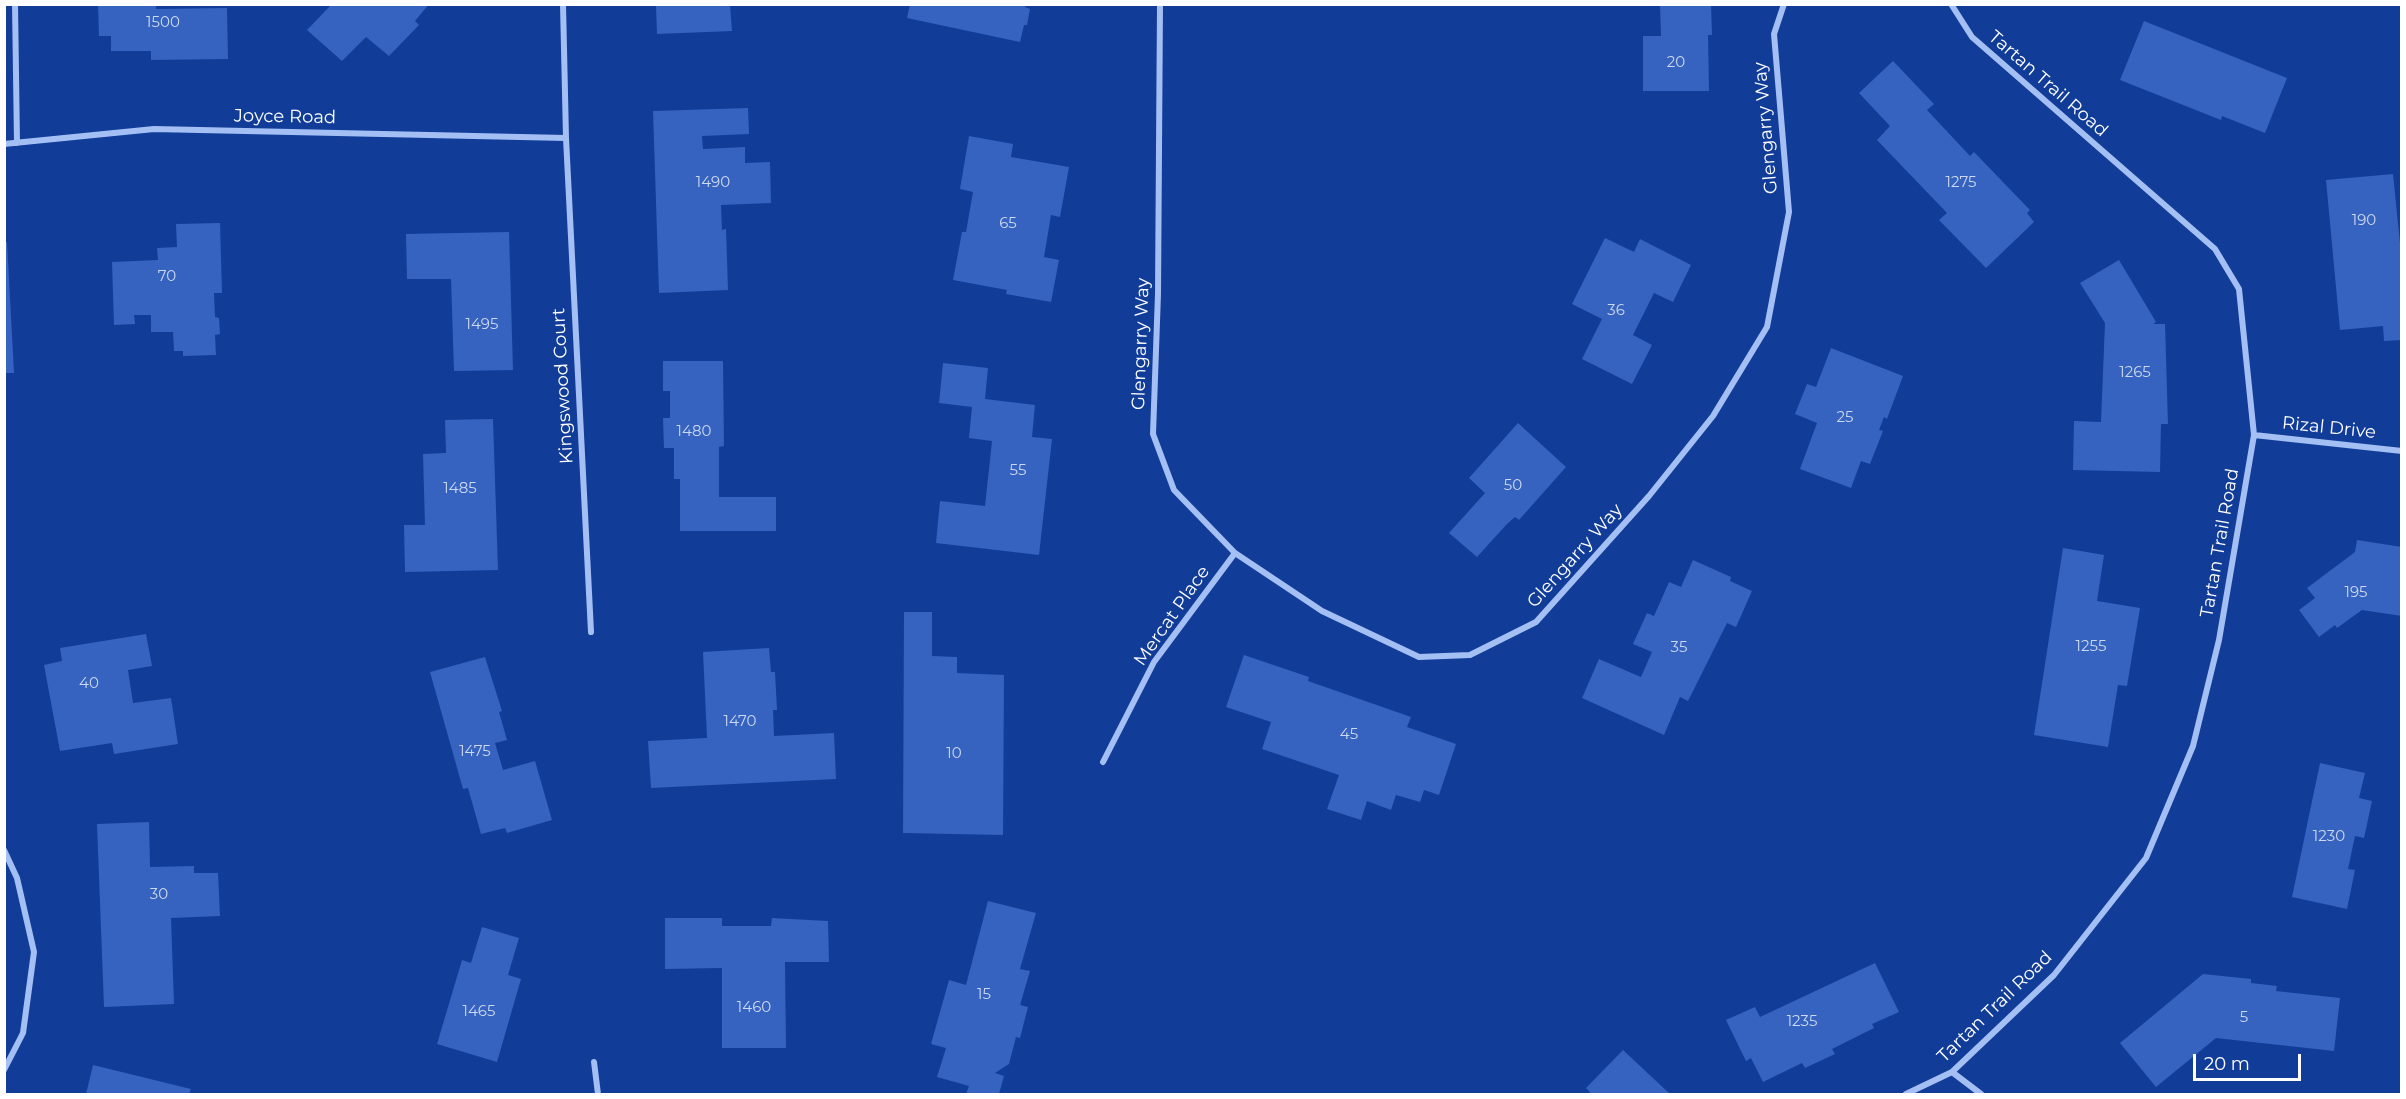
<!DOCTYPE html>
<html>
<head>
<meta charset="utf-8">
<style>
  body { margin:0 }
  #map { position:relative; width:2406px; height:1099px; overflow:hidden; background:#113d99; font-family:Montserrat,sans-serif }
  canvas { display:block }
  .frame { position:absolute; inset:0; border:6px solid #fff; pointer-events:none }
  .scale { position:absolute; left:2193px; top:1054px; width:108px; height:27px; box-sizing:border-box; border:3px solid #fff; border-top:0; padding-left:8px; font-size:18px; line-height:21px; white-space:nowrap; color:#fff; -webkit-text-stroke:4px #113d99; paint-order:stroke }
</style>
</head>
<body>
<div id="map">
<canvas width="2406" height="1099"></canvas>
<div class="frame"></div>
<div class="scale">20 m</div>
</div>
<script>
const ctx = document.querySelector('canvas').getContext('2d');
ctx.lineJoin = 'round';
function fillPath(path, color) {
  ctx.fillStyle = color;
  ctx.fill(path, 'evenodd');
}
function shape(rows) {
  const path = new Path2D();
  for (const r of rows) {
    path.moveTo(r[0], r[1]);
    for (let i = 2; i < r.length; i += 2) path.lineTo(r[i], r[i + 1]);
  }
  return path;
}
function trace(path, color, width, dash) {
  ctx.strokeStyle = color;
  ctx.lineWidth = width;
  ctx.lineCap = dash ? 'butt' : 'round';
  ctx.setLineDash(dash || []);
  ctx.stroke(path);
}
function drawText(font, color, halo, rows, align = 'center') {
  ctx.font = font + ' Montserrat,sans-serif';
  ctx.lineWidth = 5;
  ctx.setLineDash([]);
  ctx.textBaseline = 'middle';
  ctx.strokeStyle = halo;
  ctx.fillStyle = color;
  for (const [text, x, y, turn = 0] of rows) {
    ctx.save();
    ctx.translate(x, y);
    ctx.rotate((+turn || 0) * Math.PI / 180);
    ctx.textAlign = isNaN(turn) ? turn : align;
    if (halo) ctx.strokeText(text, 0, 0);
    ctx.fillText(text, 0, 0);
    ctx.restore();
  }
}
fillPath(shape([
  [98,4,156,4,156,9,227,8,228,59,151,60,151,51,111,51,111,36,99,36],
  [332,4,429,4,415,21,419,25,389,56,366,37,342,61,307,30],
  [910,4,1026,4,1025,7,1030,9,1027,25,1024,25,1020,42,907,18],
  [1660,4,1711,4,1712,35,1708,35,1709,91,1643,91,1643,36,1661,36],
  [656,5,730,5,732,31,657,34],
  [2144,21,2287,78,2265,133,2222,116,2221,120,2120,80],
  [1893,61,1934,104,1927,110,1970,156,1974,152,2030,210,2027,213,2034,222,1986,268,1939,220,1947,213,1877,140,1890,126,1859,93],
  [748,108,749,134,702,136,703,149,745,147,745,163,770,162,771,203,721,205,722,230,726,229,728,290,659,293,653,111],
  [969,136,1013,144,1011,157,1069,167,1060,217,1051,215,1044,257,1059,260,1051,302,1006,294,1007,290,953,280,962,232,966,232,973,192,960,189],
  [2393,174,2402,263,2402,340,2384,341,2383,326,2340,330,2326,180],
  [220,223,222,293,214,293,215,317,219,318,220,334,215,335,216,355,183,356,183,351,174,351,173,332,151,332,151,315,134,315,135,324,114,325,112,262,158,260,157,248,177,247,176,224],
  [509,232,513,370,454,371,451,279,407,279,406,234],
  [1605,238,1634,252,1640,239,1691,265,1673,302,1654,293,1633,335,1652,345,1632,384,1582,359,1602,319,1572,304],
  [4,242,7,242,14,373,4,373],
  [2119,260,2156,322,2153,324,2165,324,2168,424,2161,424,2160,472,2073,470,2074,421,2101,422,2105,323,2080,283],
  [1831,348,1903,376,1887,419,1884,417,1879,430,1883,431,1870,464,1861,461,1851,488,1800,469,1817,423,1795,414,1807,384,1816,387],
  [663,361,723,361,724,446,719,447,719,497,776,497,776,531,680,531,680,479,674,479,674,448,664,448,663,418,670,418,670,391,663,391],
  [943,363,988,368,985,399,1035,405,1032,437,1052,439,1039,555,936,543,940,501,985,506,992,441,969,438,972,407,939,403],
  [493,419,498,570,405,572,404,525,425,525,423,454,446,453,445,420],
  [1518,423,1566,467,1519,520,1515,517,1506,525,1477,557,1449,533,1485,493,1469,478],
  [2357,540,2402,547,2402,616,2362,610,2337,628,2335,625,2319,637,2299,610,2315,598,2307,588,2355,552],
  [2063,548,2104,555,2097,601,2140,608,2127,686,2118,685,2108,747,2034,735],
  [1693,560,1731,577,1730,581,1752,591,1736,627,1727,623,1688,701,1680,697,1664,735,1582,698,1599,659,1641,677,1652,652,1633,644,1647,613,1654,616,1669,582,1681,587],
  [904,612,932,612,932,656,957,657,957,673,1004,675,1003,835,903,833],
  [146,634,152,666,128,670,133,703,171,698,178,744,114,754,112,743,60,751,44,665,62,661,60,648],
  [769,648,771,672,775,672,777,710,773,710,774,736,834,733,836,779,651,788,648,741,707,738,703,652],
  [1244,655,1309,677,1308,681,1411,717,1407,727,1456,744,1439,795,1424,790,1420,802,1396,795,1391,810,1367,801,1361,820,1327,809,1339,775,1262,749,1271,722,1226,707],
  [485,657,502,711,499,712,507,740,495,743,503,770,535,761,552,820,507,833,505,828,481,834,468,788,463,789,430,672],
  [2320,763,2365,773,2359,798,2372,801,2364,838,2355,836,2348,869,2355,870,2347,909,2292,897],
  [149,822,150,867,194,866,194,873,218,873,220,916,171,918,174,1004,104,1007,97,824],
  [988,901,1036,913,1020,969,1030,971,1020,1005,1028,1007,1020,1038,1016,1037,1009,1064,995,1073,1004,1076,999,1094,966,1094,969,1086,937,1077,946,1048,931,1044,949,980,966,985],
  [665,918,722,918,722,926,771,926,772,918,828,921,829,962,785,962,786,1048,722,1048,722,968,665,969],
  [482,927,519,938,508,975,521,979,497,1062,437,1044,462,960,471,963],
  [1875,963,1899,1012,1872,1024,1874,1028,1832,1049,1835,1054,1805,1068,1802,1063,1763,1082,1751,1058,1746,1061,1726,1020,1755,1007,1760,1017],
  [2203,974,2251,979,2251,983,2277,986,2276,991,2340,998,2334,1051,2216,1038,2156,1087,2120,1043],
  [1623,1050,1670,1094,1588,1094,1590,1092,1586,1088],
  [93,1065,191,1089,189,1094,86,1094]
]), '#3563bf');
trace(shape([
  [15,4,17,143],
  [563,4,566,138,591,632],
  [1160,4,1158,294,1153,434,1174,490,1235,553,1322,611,1419,657,1470,655,1536,622,1649,496,1713,416,1767,327,1789,212,1774,34,1784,4],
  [4,144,154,129,566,138],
  [2254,435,2402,451],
  [1103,762,1154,662,1235,553],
  [4,850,17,878,34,952,23,1033,4,1070],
  [594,1062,598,1094],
  [1952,1072,1981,1094],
  [1906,1094,1952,1072,2054,975,2146,858,2193,746,2219,640,2254,435,2239,289,2215,249,1972,37,1951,4]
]), '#a4bff4', 6);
drawText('15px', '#ccd8ef', null, [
  ["1500",163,23],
  ["20",1676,63],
  ["1490",713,183],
  ["1275",1961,183],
  ["190",2364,221],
  ["65",1008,224],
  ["70",167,277],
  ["36",1616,311],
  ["1495",482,325],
  ["1265",2135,373],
  ["25",1845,418],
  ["1480",694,432],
  ["55",1018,471],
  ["50",1513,486],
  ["1485",460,489],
  ["195",2356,593],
  ["1255",2091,647],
  ["35",1679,648],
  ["40",89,684],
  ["1470",740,722],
  ["45",1349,735],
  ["1475",475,752],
  ["10",954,754],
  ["1230",2329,837],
  ["30",159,895],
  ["15",984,995],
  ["1460",754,1008],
  ["1465",479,1012],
  ["5",2244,1018],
  ["1235",1802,1022]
]);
drawText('18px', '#fff', '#113d99', [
  ["Tartan Trail Road",2048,84,41],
  ["Joyce Road",285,117,1],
  ["Glengarry Way",1766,128,-95],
  ["Glengarry Way",1141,344,-88],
  ["Kingswood Court",563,386,-93],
  ["Rizal Drive",2329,428,6],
  ["Tartan Trail Road",2220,543,-80],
  ["Glengarry Way",1575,556,-48],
  ["Mercat Place",1172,616,-55],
  ["Tartan Trail Road",1995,1007,-44]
]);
</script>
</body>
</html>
